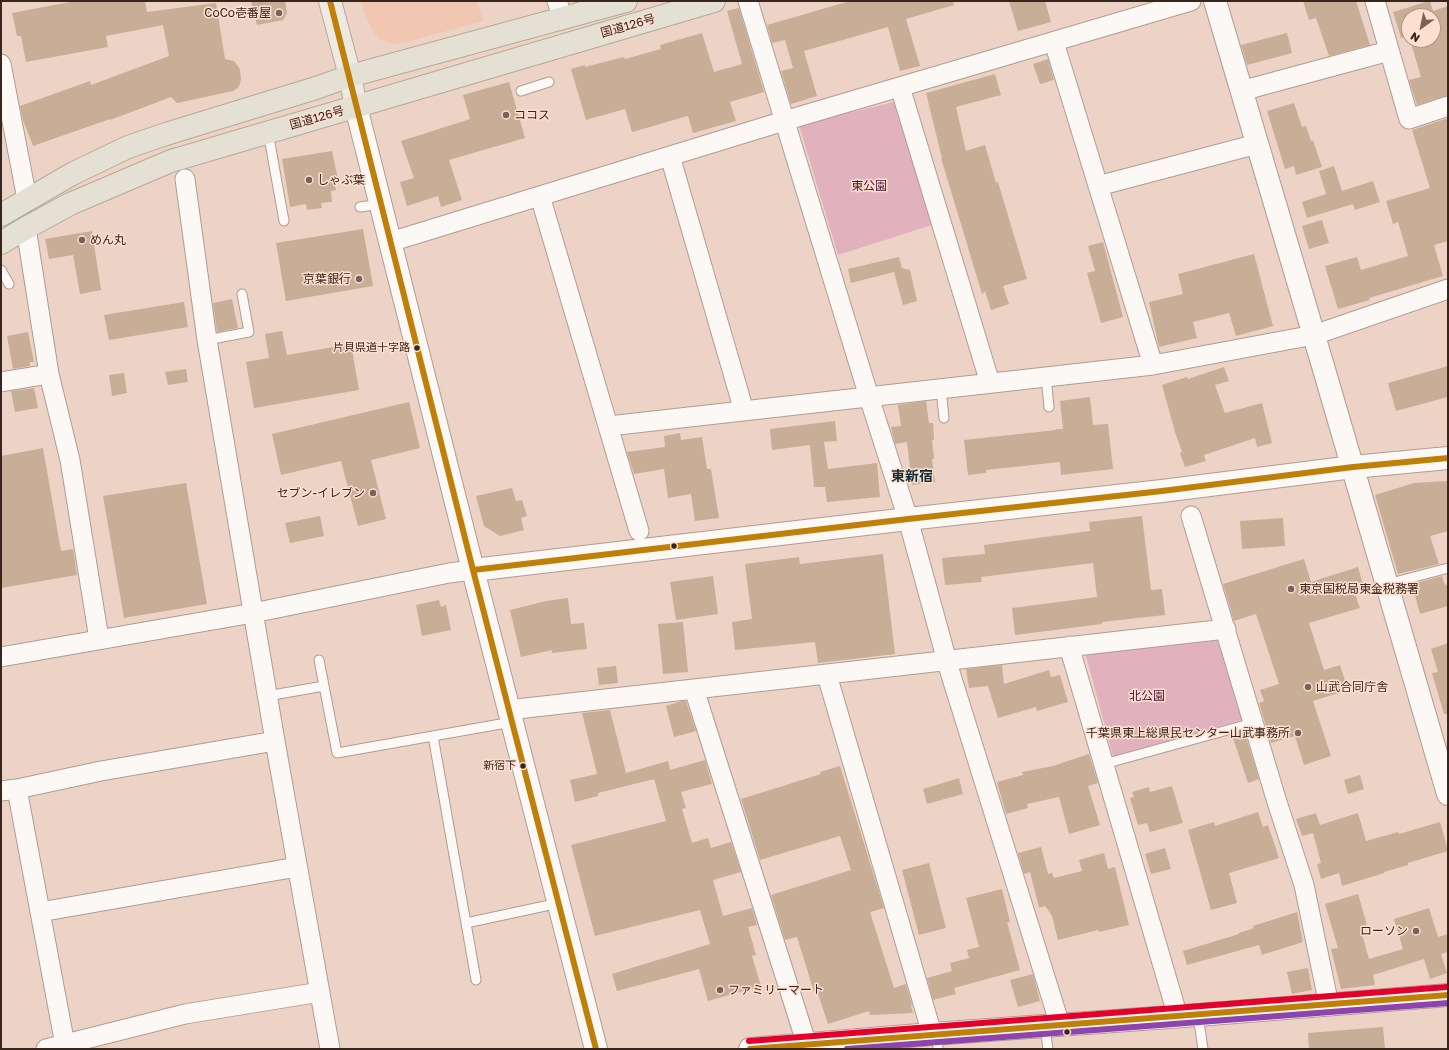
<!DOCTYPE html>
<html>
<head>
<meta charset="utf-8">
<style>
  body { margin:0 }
  #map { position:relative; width:1449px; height:1050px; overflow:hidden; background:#edd3c6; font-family:"Golos Text",sans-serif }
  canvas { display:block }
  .frame { position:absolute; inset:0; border:2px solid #38261c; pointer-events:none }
  .north { position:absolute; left:1401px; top:8px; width:40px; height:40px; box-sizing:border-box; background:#fddfd0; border:1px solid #ae9588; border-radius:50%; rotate:213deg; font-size:11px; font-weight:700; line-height:16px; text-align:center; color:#38261c }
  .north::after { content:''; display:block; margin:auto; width:14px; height:18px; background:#776358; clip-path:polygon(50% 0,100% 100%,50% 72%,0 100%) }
</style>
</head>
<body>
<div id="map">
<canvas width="1449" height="1050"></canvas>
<div class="frame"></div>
<div class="north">N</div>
</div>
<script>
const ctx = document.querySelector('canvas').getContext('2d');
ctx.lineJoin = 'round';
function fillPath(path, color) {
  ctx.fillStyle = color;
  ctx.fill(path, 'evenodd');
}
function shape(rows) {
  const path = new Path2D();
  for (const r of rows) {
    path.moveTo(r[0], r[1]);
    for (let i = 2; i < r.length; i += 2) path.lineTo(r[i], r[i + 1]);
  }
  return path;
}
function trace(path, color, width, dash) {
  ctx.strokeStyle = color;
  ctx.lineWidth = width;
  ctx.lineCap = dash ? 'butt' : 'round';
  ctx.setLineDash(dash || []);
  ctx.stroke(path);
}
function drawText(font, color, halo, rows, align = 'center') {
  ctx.font = font + ' "Golos Text","Noto Sans JP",sans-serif';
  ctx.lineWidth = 3;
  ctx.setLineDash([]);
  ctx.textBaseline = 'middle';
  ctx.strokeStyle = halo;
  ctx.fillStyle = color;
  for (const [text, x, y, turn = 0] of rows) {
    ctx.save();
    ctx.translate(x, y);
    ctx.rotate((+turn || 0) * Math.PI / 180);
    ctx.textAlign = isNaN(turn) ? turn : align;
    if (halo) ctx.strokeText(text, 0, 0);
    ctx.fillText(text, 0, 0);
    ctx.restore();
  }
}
fillPath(shape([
  [361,1,477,1,483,21,407,42,393,44,381,40,374,33,367,21]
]), '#f1c7b2');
fillPath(shape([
  [894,102,932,225,838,255,799,125],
  [1220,639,1242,720,1113,756,1085,652]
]), '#e2b1be');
fillPath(shape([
  [75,1,145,1,147,12,216,3,225,59,234,61,240,69,241,79,239,87,233,91,177,103,171,97,110,120,110,119,33,146,23,120,20,106,90,81,91,85,169,56,163,25,106,36,108,47,26,62,21,36,17,36,12,13],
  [251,1,285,1,287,13,283,20,257,25],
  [850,1,953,1,954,5,906,19,920,66,900,71,888,27,804,51,817,96,791,104,781,71,793,68,785,40,772,43,767,25],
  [1009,1,1045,1,1051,22,1018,31],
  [1303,1,1356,1,1370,45,1329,56,1316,18,1309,20],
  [1429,1,1430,1,1433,11,1448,6,1448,95,1417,105,1409,80,1421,77,1410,40,1433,40,1433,16,1409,16,1409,36,1401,38,1393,12],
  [739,8,764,92,730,102,736,121,693,133,688,116,632,132,625,109,586,120,571,69,585,65,585,67,624,57,625,59,661,49,660,45,702,33,714,72,742,64,727,11],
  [1287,33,1292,53,1247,65,1241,45],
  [1048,59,1054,80,1040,84,1033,64],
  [995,74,1001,95,956,107,966,151,985,145,996,183,998,182,1027,279,1003,286,1009,304,991,310,985,291,982,294,941,158,942,158,926,93],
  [509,82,525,138,449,160,462,200,441,207,438,196,407,206,400,182,414,178,401,141,470,119,463,95],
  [1294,103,1302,127,1306,126,1311,141,1313,140,1322,167,1296,175,1294,166,1285,169,1267,111],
  [1448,118,1448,241,1434,245,1443,276,1369,298,1370,300,1338,309,1325,266,1357,257,1361,270,1408,256,1398,222,1393,224,1386,201,1430,188,1412,130],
  [332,151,338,179,334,180,336,190,331,191,332,202,321,203,322,208,307,210,306,204,290,207,282,159],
  [1334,166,1342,191,1373,181,1380,202,1355,210,1353,204,1307,218,1302,202,1326,194,1319,171],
  [1322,220,1329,243,1309,249,1302,226],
  [363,229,373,286,286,301,276,243],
  [92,231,101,290,80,294,73,255,49,259,45,239],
  [1103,242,1123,317,1101,323,1087,273,1095,271,1088,246],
  [1254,254,1273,326,1236,336,1229,313,1193,322,1197,338,1159,347,1149,302,1183,294,1178,274],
  [899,257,902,268,910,270,917,301,903,305,894,272,851,283,848,269],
  [232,299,238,328,217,332,213,303],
  [184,302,188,327,109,340,104,315],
  [282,331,287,355,351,344,359,390,254,408,246,362,269,358,265,334],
  [28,332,34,362,30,362,30,366,13,369,7,336],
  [1448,366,1448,397,1396,411,1388,383],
  [1224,367,1229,381,1215,385,1225,413,1262,403,1272,443,1257,447,1255,438,1204,455,1206,461,1185,467,1180,453,1182,452,1175,432,1162,385,1187,377,1188,379],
  [186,369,188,382,168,385,165,372],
  [124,373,127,393,112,396,109,375],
  [34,388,38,408,15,412,11,391],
  [1090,397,1093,425,1108,424,1113,469,1061,475,1060,462,986,470,986,473,968,475,964,440,1056,430,1056,429,1063,429,1060,401],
  [926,401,929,423,933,423,934,440,932,440,934,459,932,459,935,482,912,485,907,442,895,444,891,427,901,426,898,405],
  [409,402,420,448,371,460,386,519,358,526,341,461,281,475,272,434],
  [835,421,837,441,824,442,828,469,877,463,880,497,827,502,825,487,814,487,810,445,772,450,770,429],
  [680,433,681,440,702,437,707,469,711,469,719,518,695,521,691,494,668,498,664,469,634,474,627,452,665,447,664,436],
  [43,448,61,551,73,549,77,575,1,588,1,456],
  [1448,481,1448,531,1430,536,1439,564,1398,574,1375,495,1414,483],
  [186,483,207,604,124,618,103,496],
  [512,488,516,501,522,500,527,516,521,518,524,530,500,536,484,526,476,496],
  [320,516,324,536,290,543,285,523],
  [1142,516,1151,590,1162,589,1165,615,1102,622,1102,624,1015,635,1012,608,1097,597,1093,563,981,577,982,582,945,585,942,558,985,554,984,545,1090,531,1089,522],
  [1283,518,1285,546,1242,549,1240,521],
  [883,554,895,654,818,663,815,642,735,650,732,622,752,619,745,564,799,557,800,564],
  [1304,559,1311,582,1358,567,1364,588,1354,591,1360,608,1309,623,1324,670,1340,665,1348,690,1313,701,1331,756,1304,765,1295,736,1271,743,1259,703,1264,701,1260,690,1279,684,1256,614,1234,621,1223,584],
  [713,576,718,614,676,620,670,582],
  [1442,576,1445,585,1448,584,1448,606,1420,614,1412,584],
  [568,598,571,624,584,623,587,649,552,653,552,650,521,657,510,610,546,601],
  [439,600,441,607,446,605,451,630,422,636,416,605],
  [683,622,688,672,663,674,658,624],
  [1448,643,1448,714,1444,714,1432,673,1438,672,1431,649],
  [1002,665,1004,684,1049,670,1051,677,1060,675,1068,702,1037,711,1036,707,998,718,988,686,969,688,966,669],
  [616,666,618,683,599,685,597,668],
  [682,701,686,701,696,731,674,737,666,706],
  [610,710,626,773,668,761,670,770,705,760,712,784,681,792,686,808,682,809,692,843,708,838,711,848,731,842,741,872,713,880,723,916,752,908,757,925,748,927,756,955,752,956,761,986,708,1001,699,969,617,991,612,974,710,944,700,910,595,936,571,845,666,821,654,779,598,793,598,796,575,802,570,780,597,774,582,713],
  [1245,734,1259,779,1248,783,1233,738],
  [1089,754,1098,783,1088,786,1100,825,1069,834,1059,797,1027,804,1028,808,1006,814,997,782,1023,775,1022,772,1053,766],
  [840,766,884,908,870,912,894,988,906,984,912,1005,911,1006,913,1013,870,1015,869,1011,828,1024,817,991,814,992,797,937,785,940,771,895,851,870,840,836,760,860,741,799,821,774,820,772],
  [1360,775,1364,789,1348,794,1344,780],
  [959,778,963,794,927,804,923,789],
  [1172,786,1183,823,1150,832,1147,823,1138,825,1130,798,1134,797,1132,792,1149,787,1150,792],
  [1258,812,1263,827,1268,825,1279,858,1229,873,1237,903,1211,910,1188,830,1214,822,1215,826],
  [1316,813,1320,825,1358,813,1366,841,1398,832,1399,834,1440,822,1448,851,1408,863,1408,865,1384,872,1384,873,1342,886,1339,873,1321,879,1317,864,1321,863,1313,833,1302,836,1296,819],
  [1041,847,1048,874,1052,873,1054,878,1082,871,1079,860,1104,853,1108,869,1115,867,1129,925,1099,932,1098,930,1058,940,1052,916,1045,906,1039,908,1030,872,1024,874,1018,853],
  [1165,848,1171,869,1151,874,1145,854],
  [929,863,946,928,919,935,902,870],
  [1002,889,1010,922,1007,922,1020,970,954,988,956,994,933,1000,927,978,952,971,950,963,969,958,967,950,979,947,966,898],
  [1358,894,1367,925,1360,927,1369,959,1403,949,1394,919,1429,908,1438,937,1448,934,1448,952,1441,954,1447,973,1430,979,1424,959,1373,975,1375,985,1341,989,1331,949,1338,948,1325,904],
  [1297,912,1303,942,1262,955,1259,945,1187,965,1183,951,1239,934,1239,933,1254,928,1253,926],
  [1308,968,1312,990,1292,994,1287,972],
  [1033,974,1040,1001,1018,1007,1010,980],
  [1383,1027,1385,1049,1309,1049,1308,1033]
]), '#c8ae97');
const lane = shape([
  [521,91,549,82],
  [268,132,284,221],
  [360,207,381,204],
  [1,270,9,284],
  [207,340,249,332,242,294],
  [1046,377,1049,407],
  [941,389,944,418],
  [1387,584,1448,568],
  [319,660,337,753,512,722],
  [267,696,324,686],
  [433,736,476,980],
  [1104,764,1253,723],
  [466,923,559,903],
  [1198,1015,1203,1049],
  [1045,1027,1048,1049],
  [937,1034,938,1049]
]);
const street = shape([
  [557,1,563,19],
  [748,1,869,397,908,519,950,672,1060,1025],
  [1375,1,1409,119,1448,106],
  [1054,42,1153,365],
  [1,64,27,199],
  [900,87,990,383],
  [1241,91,1389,51],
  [670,156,744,411],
  [185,179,207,340,275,741,330,1049],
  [1098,186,1257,144],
  [540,196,639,531],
  [26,228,49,374,70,460,99,639],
  [390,242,784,121,1191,1],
  [1,382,49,374],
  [609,426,1153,365,1314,335,1448,289],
  [1191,516,1277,802,1304,885,1329,1005],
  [1069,646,1178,1017],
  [1,657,253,613,449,573,473,570],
  [827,675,932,1034],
  [694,689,807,1045],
  [508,710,1226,629],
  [17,789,65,1045],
  [1,791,17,789,101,771,275,741],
  [40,912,297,867],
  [46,1049,185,1014,320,992]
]);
const secondary = shape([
  [1215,1,1323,366,1448,794],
  [356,107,473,570,596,1049],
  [473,570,908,519,1162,491,1353,467,1448,458],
  [750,1049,932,1034,1198,1015,1448,995]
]);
const primary = shape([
  [330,1,350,76,356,107]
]);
const highway = shape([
  [1,215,72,174,128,147,166,134,316,88,350,76,626,1],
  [1,243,26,228,70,204,171,161,714,1]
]);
trace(lane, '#b09c92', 11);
trace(street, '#b09c92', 21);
trace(secondary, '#b09c92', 24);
trace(primary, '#b5a997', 24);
trace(highway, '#b5a997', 24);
trace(lane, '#fcf8f6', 9);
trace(street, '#fcf8f6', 19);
trace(secondary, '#fcf8f6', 22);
trace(primary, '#eeeae1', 22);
trace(highway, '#e4e0d4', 22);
trace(shape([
  [330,1,473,570,596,1049],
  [473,570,908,519,1162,491,1353,467,1448,458],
  [750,1049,1448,995]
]), '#be8008', 6);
trace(shape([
  [847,1049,1448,1003]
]), '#8e44ad', 6);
trace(shape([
  [749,1041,1447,987]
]), '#e4002b', 6);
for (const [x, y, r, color] of [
  [279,13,4,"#776358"],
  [506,115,4,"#776358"],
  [309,180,4,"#776358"],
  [82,240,4,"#776358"],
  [359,279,4,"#776358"],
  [417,348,3.5,"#38261c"],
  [373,493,4,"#776358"],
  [674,546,3.5,"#38261c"],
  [1291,589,4,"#776358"],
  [1308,687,4,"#776358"],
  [1298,733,4,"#776358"],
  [523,766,3.5,"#38261c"],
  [1416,931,4,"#776358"],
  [720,990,4,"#776358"],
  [1067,1032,3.5,"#38261c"]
]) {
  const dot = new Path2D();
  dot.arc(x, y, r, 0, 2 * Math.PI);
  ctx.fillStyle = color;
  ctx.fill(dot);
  trace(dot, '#fddfd0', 1.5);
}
drawText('11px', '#38261c', '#fddfd0', [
  ["片貝県道十字路",410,348],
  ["新宿下",516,766]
], 'right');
drawText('12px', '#38261c', '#fddfd0', [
  ["CoCo壱番屋",271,13,"right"],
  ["ココス",514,115],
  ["しゃぶ葉",317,180],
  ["めん丸",90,240],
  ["京葉銀行",351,279,"right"],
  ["セブン-イレブン",365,493,"right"],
  ["東京国税局東金税務署",1299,589],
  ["山武合同庁舎",1316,687],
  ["千葉県東上総県民センター山武事務所",1290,733,"right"],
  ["ローソン",1408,931,"right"],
  ["ファミリーマート",728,990]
], 'left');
drawText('12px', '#38261c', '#fddfd0', [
  ["国道126号",628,26,-16],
  ["国道126号",317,118,-16]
]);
drawText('12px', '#4a0e32', '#fddfd0', [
  ["東公園",869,186],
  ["北公園",1147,696]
]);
drawText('bold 14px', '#112d38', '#fddfd0', [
  ["東新宿",912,477]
]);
</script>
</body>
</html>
